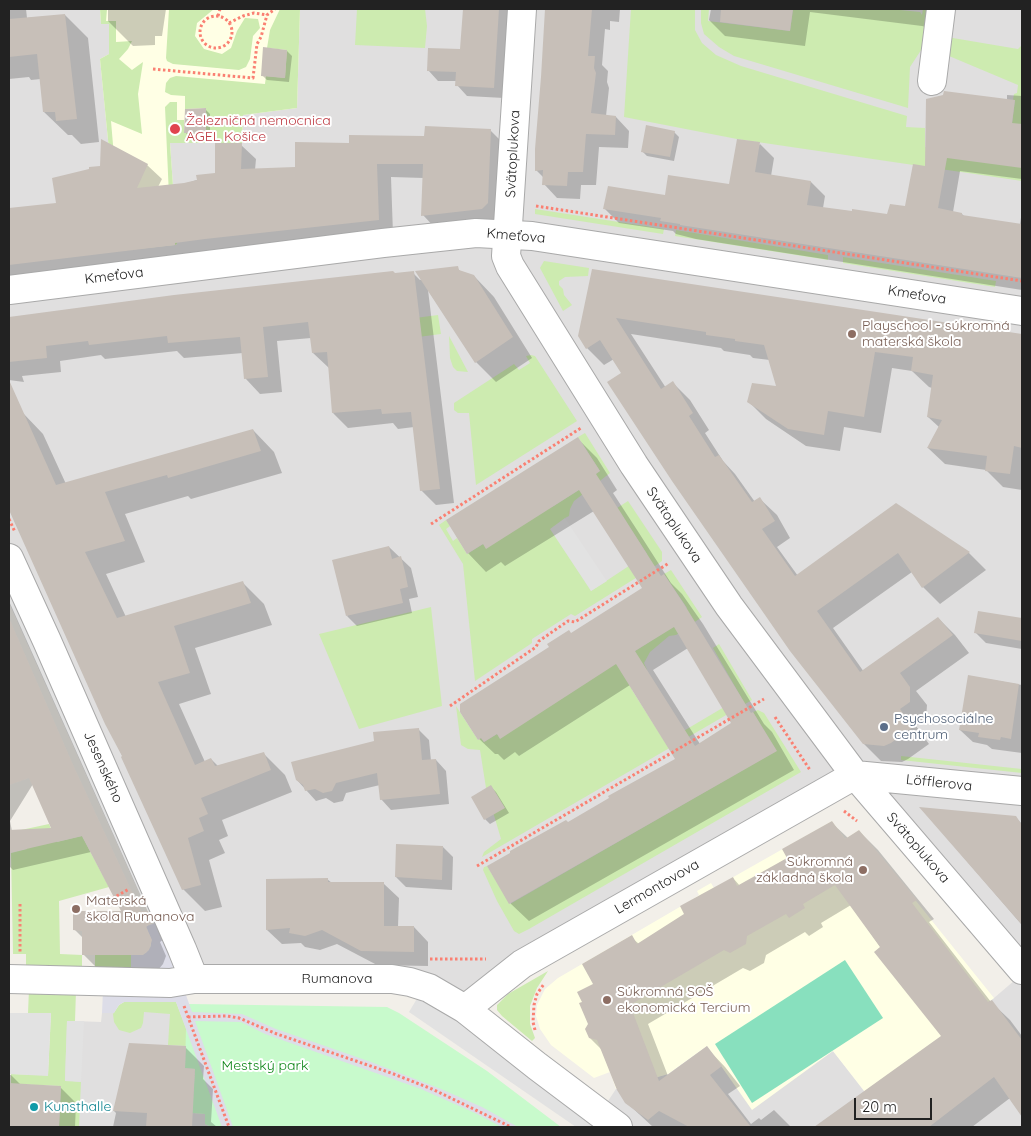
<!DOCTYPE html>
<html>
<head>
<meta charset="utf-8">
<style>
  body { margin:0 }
  #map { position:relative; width:1031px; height:1136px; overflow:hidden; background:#f2efe9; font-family:Quicksand,sans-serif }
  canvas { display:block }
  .frame { position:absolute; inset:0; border:10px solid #222; pointer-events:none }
  .scale { position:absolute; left:854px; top:1098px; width:78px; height:22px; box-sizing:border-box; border:2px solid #222; border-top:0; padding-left:6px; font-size:15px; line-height:18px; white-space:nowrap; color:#222; -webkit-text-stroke:4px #fff; paint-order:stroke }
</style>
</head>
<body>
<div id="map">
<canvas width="1031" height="1136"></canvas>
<div class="frame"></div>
<div class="scale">20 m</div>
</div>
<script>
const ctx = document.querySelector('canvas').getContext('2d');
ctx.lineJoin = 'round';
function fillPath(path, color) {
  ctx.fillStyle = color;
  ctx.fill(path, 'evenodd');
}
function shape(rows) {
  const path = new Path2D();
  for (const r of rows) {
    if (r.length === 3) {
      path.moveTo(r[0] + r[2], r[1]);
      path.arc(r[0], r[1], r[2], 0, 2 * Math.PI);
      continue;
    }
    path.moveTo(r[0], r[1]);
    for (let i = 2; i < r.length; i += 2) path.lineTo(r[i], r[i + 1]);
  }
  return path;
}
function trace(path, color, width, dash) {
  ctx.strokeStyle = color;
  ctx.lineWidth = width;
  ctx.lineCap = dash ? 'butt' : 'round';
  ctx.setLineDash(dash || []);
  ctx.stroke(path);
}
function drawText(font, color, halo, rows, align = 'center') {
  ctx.font = font + ' Quicksand,sans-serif';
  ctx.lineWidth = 4;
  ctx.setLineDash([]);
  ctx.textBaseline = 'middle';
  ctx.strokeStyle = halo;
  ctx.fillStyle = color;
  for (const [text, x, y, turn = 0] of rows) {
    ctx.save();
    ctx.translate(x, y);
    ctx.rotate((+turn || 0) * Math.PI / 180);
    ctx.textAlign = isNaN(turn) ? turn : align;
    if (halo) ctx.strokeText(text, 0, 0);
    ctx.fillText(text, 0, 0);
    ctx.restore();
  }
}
fillPath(shape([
  [9,9,1022,9,1022,970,855,775,465,1009,429,988,194,979,9,558],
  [1022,974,1022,1127,618,1127,600,1113,616,1089,668,1074,707,1046,722,1066,833,1051,864,1091,994,998],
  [176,1002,186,1028,185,1068,195,1069,193,1113,205,1114,205,1124,211,1127,59,1127,61,1086,48,1085,51,1013,75,1021,101,1022,102,1013,124,1013]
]), '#e0dfdf');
fillPath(shape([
  [100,9,300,9,297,108,243,115,242,143,170,143,177,244,175,245,119,251,100,59,109,54,109,24,101,24],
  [832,821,845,839,859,830,994,998,865,1092,833,1051,752,1110,707,1046,668,1074,616,1089,610,1072,594,1078,551,1045,540,1029,536,1016,537,1005,545,989,558,978,690,901,699,895,697,891,711,883,714,888]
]), '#ffffe5');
fillPath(shape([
  [100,9,107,9,106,21,116,21,116,42,132,41,128,49,119,59,132,70,143,62,138,94,142,134,111,121,122,251,119,251,100,59,109,54,109,24,101,24],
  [169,9,214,9,197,23,195,36,204,49,222,54,231,48,237,31,245,18,258,19,260,28,253,36,250,59,246,67,239,70,173,64,167,61,166,58],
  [280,9,300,9,297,108,243,115,242,143,170,143,177,244,175,245,173,220,170,218,165,107,170,102,177,102,177,120,184,120,184,133,205,133,206,108,185,109,185,96,171,95,165,92,166,83,170,78,176,76,265,84,266,76,285,78,287,50,267,48,270,30],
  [357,9,425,9,427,26,425,48,355,45],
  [631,9,695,9,695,30,702,43,716,55,741,66,907,116,906,127,925,128,925,147,1007,165,1015,100,1013,100,1014,94,1017,93,1018,85,949,56,945,50,947,37,1018,49,1022,45,1022,181,737,139,624,117],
  [701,9,709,9,708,21,790,31,793,9,890,9,920,12,922,15,923,9,933,9,927,41,910,67,908,108,734,56,719,47,704,34,701,23],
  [535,209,664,229,663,234,535,214],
  [676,230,828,255,828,260,675,236],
  [843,257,996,281,995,287,843,263],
  [544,261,589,268,588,276,565,277,559,281,559,285,563,289,564,295,572,305,563,311,540,268],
  [438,315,441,334,403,339,400,320],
  [449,336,468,372,457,371,453,367,450,358],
  [531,355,535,356,577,421,476,485,469,413,458,413,454,410,454,403,514,364,519,370,530,363,526,356],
  [585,433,610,473,574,501,570,509,569,516,565,518,591,591,647,554,617,508,628,501,662,552,662,561,655,566,575,616,571,614,532,639,532,643,475,681,463,564,439,525,446,520,450,526,446,529,453,541,457,538,467,554,549,503,552,507,585,486,583,482,600,471,578,437],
  [671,570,702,617,676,635,669,636,650,652,644,663,647,670,632,690,665,742,741,697,713,648,719,644,752,700,482,857,484,852,501,839,486,788,480,750,468,749,461,745,456,706,478,740,481,738,484,742,497,734,500,738,674,626,683,610,687,608,664,574],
  [431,607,442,706,359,729,319,634],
  [758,710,764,713,801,772,529,929,519,934,514,931,497,901,483,870,484,867,487,866,510,904,776,751,753,712],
  [901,756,1022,769,1022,773,901,760],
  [49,824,57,842,82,836,109,887,59,901,60,954,82,955,82,971,26,971,26,954,13,954,11,853,27,849,21,830],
  [95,955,131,955,131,972,95,972],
  [548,971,537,988,530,1006,530,1024,535,1038,532,1041,502,1016,497,1010,497,1005,508,994],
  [29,989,76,991,75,1021,67,1021,65,1080,81,1082,79,1127,59,1127,61,1086,11,1084,11,1074,48,1075,51,1013,28,1013],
  [124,1002,176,1002,186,1028,186,1046,168,1045,170,1014,144,1012,143,1023,141,1028,130,1033,119,1030,114,1022,113,1014,119,1005]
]), '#cdebb0');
fillPath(shape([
  [189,1004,387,1007,399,1013,487,1071,561,1127,211,1127,205,1124,205,1114,192,1113,195,1069,185,1068,186,1028,178,1006]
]), '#c8facc');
fillPath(shape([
  [845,960,883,1018,752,1103,715,1044]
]), '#88e0be');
fillPath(shape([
  [565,518,607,581,591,591,550,529],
  [9,571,160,922,154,924,136,886,9,603],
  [418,997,460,1020,605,1127,576,1127,409,1012],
  [9,1013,51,1013,48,1076,9,1074],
  [67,1021,84,1021,81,1082,65,1081]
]), '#e2e2e2');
fillPath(shape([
  [160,922,192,1012,242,1014,276,1029,371,1062,441,1089,482,1107,518,1127,502,1127,475,1113,421,1089,265,1034,241,1022,195,1021,233,1127,222,1127,176,1002,124,1002,119,1005,114,1013,102,1013,103,991,131,972,131,955,146,953,151,946,151,939,146,926]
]), '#dddde8');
fillPath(shape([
  [9,9,26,9,27,18,65,15,88,38,99,142,81,144,72,135,68,135,44,112,41,79,31,80,29,77,9,79],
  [108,9,166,9,162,36,155,36,155,45,133,46,108,21],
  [464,9,509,9,504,98,467,96,457,85,457,81,438,81,428,70,462,50],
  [547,9,620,9,619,22,610,21,610,30,605,29,602,65,608,71,607,82,609,88,606,116,616,117,629,131,628,148,599,147,596,185,581,185,580,199,557,198,544,184,544,178,536,170],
  [711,9,942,9,937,30,922,26,810,12,805,46,725,36,709,20],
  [287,51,292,56,289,82,267,80,262,75],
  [1007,95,1022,96,1022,179,960,171,953,212,962,214,964,216,1020,225,1022,210,1022,290,696,239,676,234,673,231,619,223,605,209,730,185,760,144,774,158,771,176,811,182,825,196,823,208,888,216,906,207,926,167,1007,100],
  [205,109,210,114,210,138,190,138,186,133],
  [491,131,505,145,497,223,437,230,423,215,424,178,391,177,393,234,9,282,9,209,57,204,147,165,162,179,158,187,184,184,216,174,241,145,256,159,255,170,296,168,350,145],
  [674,132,679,137,674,161,647,156,642,151],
  [457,268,462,273,474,276,494,297,532,358,496,382,476,362,428,290,454,503,436,505,421,490,414,427,398,429,393,423,348,428,333,413,329,368,313,353,311,338,277,341,282,392,260,394,246,379,243,353,184,358,177,351,105,359,101,355,60,361,61,372,22,376,24,382,9,380,9,318,413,273,420,280],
  [593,270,1022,336,1022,490,1003,487,986,470,945,464,928,448,939,427,928,417,932,388,929,387,912,371,892,368,881,433,844,427,840,451,806,446,766,419,749,402,777,387,770,360,753,358,750,355,724,351,721,348,631,334,666,388,673,383,690,400,709,430,705,433,723,461,735,474,755,502,760,499,777,515,790,538,777,547,798,576,896,504,969,553,986,570,940,604,923,587,912,572,833,628,864,672,938,618,955,635,969,653,916,691,927,705,926,719,916,726,929,744,908,759,902,762,881,761,864,744,614,359,604,365,587,348],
  [22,412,43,434,66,484,253,430,274,452,282,473,191,499,188,496,125,514,145,562,106,574,126,617,243,583,264,604,272,625,195,648,211,694,179,704,205,762,211,759,218,766,263,753,285,775,292,792,222,820,228,836,219,840,225,853,209,860,222,907,205,911,183,889,9,507,9,416],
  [578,439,597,458,617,490,613,493,639,533,671,583,682,594,703,624,764,724,772,732,794,770,529,921,510,903,568,823,677,760,630,685,519,756,515,752,504,760,498,754,495,754,476,736,572,634,644,588,594,511,505,566,501,562,486,572,468,553],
  [688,648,733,724,700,744,653,670],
  [389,547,411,568,418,597,409,599,412,613,357,626,347,616],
  [9,601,149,914,163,928,167,937,160,942,166,956,163,964,158,970,98,969,83,954,83,938,75,930,123,913,91,852,13,870,9,866,9,683,16,684,9,670],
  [33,784,53,830,12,831,10,821],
  [979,612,1022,619,1022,649,986,643,976,633],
  [969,676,1022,685,1022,753,992,749,987,745,973,742,960,730],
  [418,729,429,740,431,761,436,760,446,771,449,804,391,810,381,799,380,785,346,793,343,801,334,803,326,798,316,801,297,780,375,742],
  [491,787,496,792,509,813,490,824,485,819],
  [922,809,1015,817,1022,824,1022,925],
  [832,823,848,838,859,831,878,850,934,919,929,922,991,1002,1010,1020,1022,1036,1022,1115,1010,1098,972,1127,816,1127,943,1037,851,905,821,923,823,927,809,936,805,932,766,955,764,963,750,971,743,968,648,1024,668,1076,707,1048,725,1067,740,1086,728,1094,751,1124,759,1118,761,1120,774,1110,791,1127,653,1127,626,1102,602,1050,590,1038,589,1024,595,985,631,937,639,944,686,915,733,878,740,886,788,858],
  [443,847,453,857,452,890,406,887,396,877],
  [327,879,332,883,384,884,399,898,398,927,414,927,428,942,428,966,377,965,337,944,320,950,305,947,301,943,282,944,267,930],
  [185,1047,204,1066,203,1079,213,1089,211,1122,217,1127,113,1127,116,1113,114,1111],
  [9,1075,11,1075,21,1085,60,1087,76,1103,75,1127,9,1127]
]), '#0003');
fillPath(shape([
  [463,9,499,9,494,88,455,86,456,72,427,71,428,48,460,49],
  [545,9,592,9,588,56,595,56,594,68,596,73,591,113,616,116,615,135,586,134,583,172,568,172,567,186,542,185,543,170,535,171,535,149,541,77],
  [721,9,793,9,790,31,720,22],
  [65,14,77,119,56,121,55,112,43,112,37,54,9,57,9,19],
  [263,47,287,50,285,78,261,76],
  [944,91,1015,100,1012,123,1022,124,1022,168,947,158,938,208,962,213,962,215,1022,224,1022,278,680,225,680,224,660,221,661,218,603,209,608,186,665,195,668,175,729,184,737,139,760,142,755,172,811,181,807,205,852,211,852,209,887,214,890,204,905,206,913,164,925,166,926,99,943,95],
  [206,108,206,133,184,133,185,109],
  [646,125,675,131,670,157,641,152],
  [425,126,491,129,488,203,482,209,421,216,423,164,377,164,379,220,205,239,175,243,175,245,9,265,9,208,56,203,52,178,89,169,89,167,100,166,101,139,148,164,137,188,184,183,197,180,196,175,215,173,215,143,242,143,241,169,295,167,295,142,349,143,349,135,424,136],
  [458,266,459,270,474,275,513,337,475,363,415,271],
  [592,269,1022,334,1022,448,1014,446,1010,474,985,471,987,456,927,448,942,420,927,417,933,375,911,371,913,357,875,352,864,417,828,411,824,435,788,429,747,402,752,383,776,386,764,345,735,341,735,339,706,335,706,332,616,318,661,389,673,381,693,413,689,416,715,457,719,455,752,502,760,497,775,521,762,529,795,576,896,503,970,552,922,588,898,553,817,611,860,672,938,617,953,635,900,673,910,687,910,702,900,709,913,727,891,743,884,746,863,744,790,651,672,481,607,382,621,373,600,340,586,349,578,336],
  [393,271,395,273,414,271,440,489,420,491,411,412,382,414,381,409,332,413,327,352,312,353,308,322,263,327,268,377,244,379,240,337,168,343,167,336,89,345,88,341,46,346,47,358,9,362,9,317,174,295],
  [9,380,56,485,253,429,261,451,168,478,167,475,105,492,125,541,85,552,117,618,243,581,251,603,174,626,190,673,158,682,195,765,211,758,215,766,264,752,271,770,201,798,208,814,199,818,204,831,188,838,201,885,182,890,121,757,122,756,105,724,9,510],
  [578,437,600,471,596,474,621,513,661,576,664,574,684,604,751,713,753,712,777,751,509,904,487,866,510,853,510,851,566,820,568,822,609,798,608,796,675,759,616,664,500,739,497,734,484,742,481,738,478,740,460,712,460,704,549,647,547,644,569,630,571,633,642,588,579,490,486,549,483,544,467,554,446,520],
  [674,627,731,723,695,746,635,651],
  [389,546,392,559,401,556,405,572,408,587,400,589,403,603,346,616,332,560],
  [978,611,1022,618,1022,641,974,633],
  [9,618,74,767,141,911,148,911,153,922,146,927,152,940,149,950,143,955,82,955,82,931,73,930,73,911,121,911,82,836,9,853,9,830,51,828,29,778,9,785],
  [968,675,1019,684,1011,739,1001,737,1000,740,978,737,979,733,959,730],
  [419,728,422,760,436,759,440,794,380,800,377,773,336,783,332,791,323,793,315,789,305,791,303,785,296,780,291,762,374,741,373,732],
  [491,785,505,808,484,820,471,797],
  [919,807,1016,816,1022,825,1022,925],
  [832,821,845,839,859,830,917,900,912,903,988,1002,992,1000,1022,1040,1022,1117,994,1077,929,1127,814,1127,941,1036,874,952,880,947,835,885,803,904,805,908,789,918,786,914,747,936,746,944,730,953,724,950,630,1005,659,1081,707,1046,722,1066,710,1075,751,1127,689,1127,659,1111,648,1120,625,1103,617,1090,597,1040,589,1038,585,1029,588,1024,579,1003,582,1002,577,992,593,984,582,964,632,935,637,944,684,914,680,906,733,877,737,886,787,858,782,849],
  [396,844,443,846,442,880,395,877],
  [328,878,328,882,384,882,384,926,414,926,414,952,361,951,322,930,305,936,289,933,290,928,266,930,266,879],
  [129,1043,186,1046,185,1068,195,1069,192,1127,146,1127,147,1113,113,1111],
  [9,1083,61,1086,59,1127,9,1127]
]), '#c7bfb8');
const minor = shape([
  [522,9,506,256,510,266,634,465,729,606,855,775,1022,970],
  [932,81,941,9],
  [9,290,383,243,476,233,532,236,1022,311],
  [9,558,47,641,182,949,194,979],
  [9,979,170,983,194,979,392,979,410,982,429,988,465,1009,537,1066,618,1127],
  [465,1009,522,964,855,775,1022,791]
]);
trace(minor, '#a9a9a9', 30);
trace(shape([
  [216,32,16],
  [218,16,220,9],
  [229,23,243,16,254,13,267,15],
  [153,69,253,78,257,44,261,37,267,15,275,9],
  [536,206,1022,281],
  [9,519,15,532],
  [431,524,581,428],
  [450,706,536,647,539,641,568,621,575,622,669,563],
  [775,717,810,770],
  [844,811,857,821],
  [477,866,764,699],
  [108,901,129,889],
  [20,904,20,954],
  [430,959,486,959],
  [184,1006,229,1127],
  [188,1017,227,1016,239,1018,277,1034,391,1073,432,1089,511,1127],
  [535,1030,533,1022,534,1005,537,994,544,984]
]), '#fa8072', 3, [2.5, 2.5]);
trace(minor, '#fff', 28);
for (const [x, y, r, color] of [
  [175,129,6,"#e0444e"],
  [852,334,5,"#8d6e63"],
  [884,727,5,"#5c6f8a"],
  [863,870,5,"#8d6e63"],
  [76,909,5,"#8d6e63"],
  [607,1000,5,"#8d6e63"],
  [34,1107,5,"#0f9aa8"]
]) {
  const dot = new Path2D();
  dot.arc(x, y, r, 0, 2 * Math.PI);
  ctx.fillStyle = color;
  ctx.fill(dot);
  trace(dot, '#fff', 2);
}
drawText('14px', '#be3a42', '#fff', [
  ["Železničná nemocnica",186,121],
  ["AGEL Košice",186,137]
], 'left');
drawText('14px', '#222', '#fff', [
  ["Svätoplukova",513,154,-87],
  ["Kmeťova",516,236,5],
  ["Kmeťova",114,276,-7],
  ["Kmeťova",917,295,9],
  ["Svätoplukova",674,525,56],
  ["Jesenského",103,767,66],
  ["Löfflerova",939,783,6],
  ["Svätoplukova",918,848,49],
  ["Lermontovova",657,887,-30],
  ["Rumanova",337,979]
]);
drawText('14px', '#785e54', '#fff', [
  ["Playschool - súkromná",862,326],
  ["materská škola",862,342],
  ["Súkromná",853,862,"right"],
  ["základná škola",853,878,"right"],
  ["Materská",86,901],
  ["škola Rumanova",86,917],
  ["Súkromná SOŠ",617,992],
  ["ekonomická Tercium",617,1008]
], 'left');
drawText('14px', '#4e5e75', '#fff', [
  ["Psychosociálne",894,719],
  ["centrum",894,735]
], 'left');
drawText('14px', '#0c8416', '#fff', [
  ["Mestský park",265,1066]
]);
drawText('14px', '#0d838f', '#fff', [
  ["Kunsthalle",44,1107]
], 'left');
</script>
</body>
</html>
